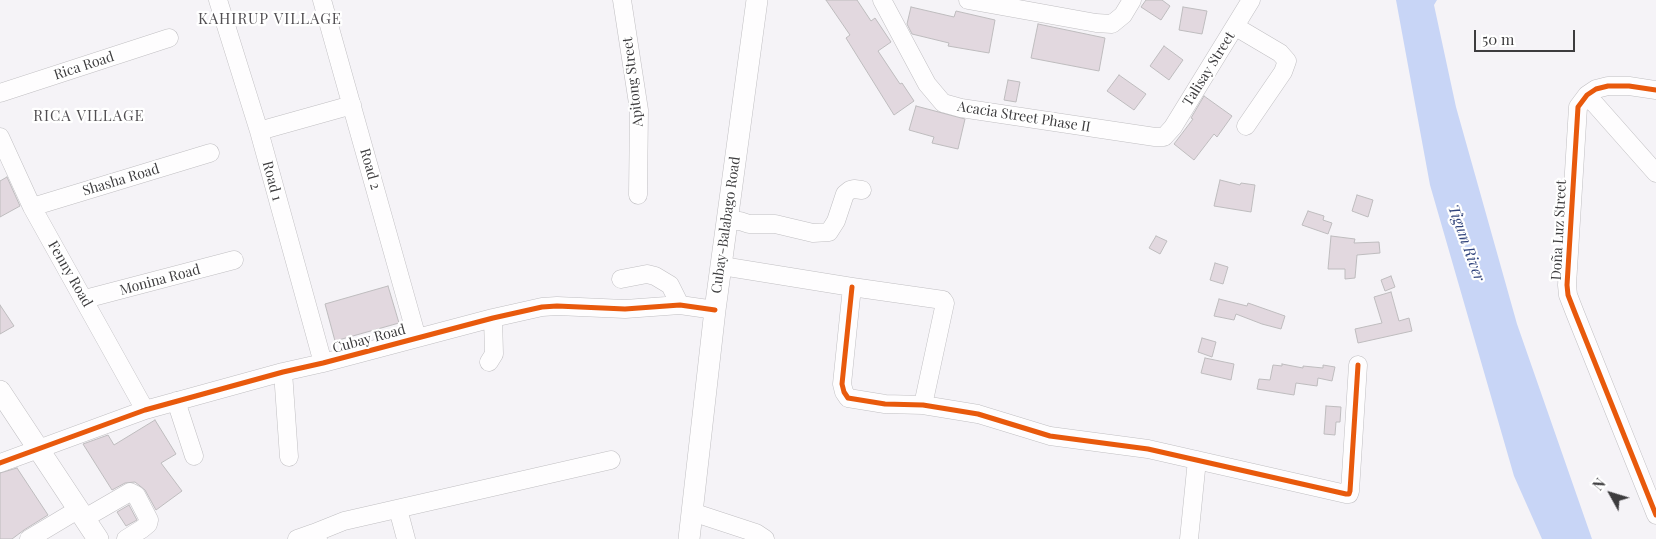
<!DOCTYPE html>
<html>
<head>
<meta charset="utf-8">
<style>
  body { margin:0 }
  #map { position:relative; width:1656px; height:539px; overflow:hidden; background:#f5f3f7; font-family:"Playfair Display",serif }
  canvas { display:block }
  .north { position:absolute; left:1586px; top:469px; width:50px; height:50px; -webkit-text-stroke:4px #fff; paint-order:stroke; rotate:309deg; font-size:14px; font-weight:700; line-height:20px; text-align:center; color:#3d3c3e }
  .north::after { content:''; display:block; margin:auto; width:18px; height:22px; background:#3d3c3e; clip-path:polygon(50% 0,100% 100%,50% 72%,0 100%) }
  .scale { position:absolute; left:1474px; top:30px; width:101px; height:22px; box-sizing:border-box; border:2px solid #3d3c3e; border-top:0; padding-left:6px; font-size:15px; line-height:18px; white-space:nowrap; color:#3d3c3e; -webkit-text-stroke:4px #fff; paint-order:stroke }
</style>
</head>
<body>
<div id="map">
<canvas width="1656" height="539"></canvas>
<div class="north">N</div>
<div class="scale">50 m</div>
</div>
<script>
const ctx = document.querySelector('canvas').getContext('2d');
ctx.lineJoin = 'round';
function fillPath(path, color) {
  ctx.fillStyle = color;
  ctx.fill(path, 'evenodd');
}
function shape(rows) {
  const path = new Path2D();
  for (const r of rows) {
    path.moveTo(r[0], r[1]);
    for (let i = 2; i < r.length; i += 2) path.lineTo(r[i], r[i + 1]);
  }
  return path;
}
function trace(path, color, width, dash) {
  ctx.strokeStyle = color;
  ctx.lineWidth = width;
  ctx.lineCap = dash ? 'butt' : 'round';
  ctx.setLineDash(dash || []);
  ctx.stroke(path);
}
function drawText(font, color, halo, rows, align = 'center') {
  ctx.font = font + ' "Playfair Display",serif';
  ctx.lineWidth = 4.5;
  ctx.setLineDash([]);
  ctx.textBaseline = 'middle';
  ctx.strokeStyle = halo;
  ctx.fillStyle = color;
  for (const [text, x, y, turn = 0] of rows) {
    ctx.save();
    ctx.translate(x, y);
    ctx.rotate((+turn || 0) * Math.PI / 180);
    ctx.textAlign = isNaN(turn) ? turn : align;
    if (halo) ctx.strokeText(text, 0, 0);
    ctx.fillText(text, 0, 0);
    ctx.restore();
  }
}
fillPath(shape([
  [1396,0,1437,0,1434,5,1456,107,1517,324,1592,539,1542,539,1514,476,1430,185]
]), '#c8d5f6');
const building = shape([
  [826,0,857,0,871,21,875,18,891,42,878,51,900,84,902,83,914,101,894,115,846,38,850,35,826,0],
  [1146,0,1162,0,1170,6,1161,20,1141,7,1146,0],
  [911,7,954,17,956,11,995,20,989,53,948,46,949,43,912,34,907,24,911,7],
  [1183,7,1207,11,1202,34,1179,30,1183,7],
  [1038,24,1105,38,1099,71,1031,58,1038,24],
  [1164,46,1183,60,1169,80,1150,66,1164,46],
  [1119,75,1146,94,1134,110,1107,91,1119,75],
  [1008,80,1020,82,1016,102,1004,100,1008,80],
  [1204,96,1232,116,1217,137,1214,134,1194,160,1174,144,1193,119,1191,118,1204,96],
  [916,106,965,119,958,149,932,143,934,137,909,130,916,106],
  [7,177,20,206,0,217,0,181,7,177],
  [1220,180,1240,185,1241,183,1255,185,1251,212,1214,206,1220,180],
  [1357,195,1373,200,1368,217,1352,211,1357,195],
  [1308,211,1324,216,1323,220,1332,223,1328,234,1302,225,1308,211],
  [1156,236,1167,241,1160,254,1149,248,1156,236],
  [1331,236,1355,239,1354,243,1379,242,1380,253,1357,255,1355,278,1345,279,1345,269,1328,269,1331,236],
  [1215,263,1228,267,1223,284,1210,280,1215,263],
  [1391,276,1395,287,1385,291,1381,280,1391,276],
  [388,286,399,323,335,341,325,304,388,286],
  [1391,292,1399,321,1409,318,1412,331,1358,343,1355,329,1382,323,1374,297,1391,292],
  [1219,299,1247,306,1248,303,1285,316,1281,329,1262,324,1236,314,1234,320,1214,316,1219,299],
  [0,305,14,326,0,334,0,305],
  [1202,338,1216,342,1212,357,1198,352,1202,338],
  [1205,358,1234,364,1231,380,1201,373,1205,358],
  [1282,364,1303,368,1303,366,1323,368,1323,365,1335,367,1332,381,1318,378,1317,386,1296,383,1294,395,1257,389,1259,379,1270,380,1273,365,1282,366,1282,364],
  [1326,406,1341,407,1340,422,1336,422,1335,435,1324,434,1326,406],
  [155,420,176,454,161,463,182,491,156,510,145,490,135,482,125,483,112,490,83,444,108,435,114,445,155,420],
  [17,468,48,515,24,530,12,539,0,539,0,473,17,468],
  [129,505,137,520,126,526,117,512,129,505]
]);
fillPath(building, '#e2d8df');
trace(building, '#bebcbe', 1);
const minor = shape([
  [218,0,259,131,323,363],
  [322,0,417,338],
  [622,0,639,110,638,195],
  [882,0,927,84,943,103,961,108,1155,137,1164,137,1173,127,1251,0],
  [968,0,1096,23,1112,24,1123,15,1132,0],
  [1236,27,1280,53,1287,61,1283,72,1246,126],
  [1656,90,1629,86,1608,86,1596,89,1587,95,1578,107,1567,285,1568,295,1575,313,1656,515],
  [0,93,169,38],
  [1587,95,1656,173],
  [259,131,352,105],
  [0,137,32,207,145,410],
  [32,207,210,153],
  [726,221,740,221,749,224,775,224,813,233,829,232,836,221,845,194,850,190,854,189,862,190],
  [722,266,852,287,943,300,945,303,923,405],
  [621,279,647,274,655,276,670,285,680,305],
  [852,287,842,384,844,392,848,398,885,404,923,405,978,414,1050,436,1148,449,1346,494,1349,494,1350,491,1358,365],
  [85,299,234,260],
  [489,362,494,354,493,318],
  [283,372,289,457],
  [176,401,194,456],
  [0,463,145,410,283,372,323,363,493,318,542,307,557,306,625,309,680,305,715,310],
  [398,509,406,539],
  [692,512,756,533,765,539],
  [85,518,130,492,136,495,149,520,148,524,142,529,126,539],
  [314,533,344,521,611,460],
  [29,539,79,509],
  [297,539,314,533,318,539],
  [1189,539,1197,460]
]);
const major = shape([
  [0,391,98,539],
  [689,539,715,310,757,0]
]);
trace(minor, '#c0bfc2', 19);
trace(major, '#c0bfc2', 22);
trace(minor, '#fefdfe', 18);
trace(major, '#fefdfe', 21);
trace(shape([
  [1656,90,1629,86,1608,86,1596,89,1587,95,1578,107,1567,285,1568,295,1575,313,1656,515],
  [852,287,842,384,844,392,848,398,885,404,923,405,978,414,1050,436,1148,449,1346,494,1349,494,1350,491,1358,365],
  [0,463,145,410,283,372,323,363,493,318,542,307,557,306,625,309,680,305,715,310]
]), '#e8590c', 5);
drawText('14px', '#3d3c3e', '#fff', [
  ["Rica Road",84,66,-18],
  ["Talisay Street",1209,69,-58],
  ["Apitong Street",633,82,-97],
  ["Acacia Street Phase II",1024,117,9],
  ["Road 2",370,169,74],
  ["Shasha Road",121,180,-17],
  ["Road 1",272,181,75],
  ["Cubay-Balabago Road",726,225,-82],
  ["Doña Luz Street",1559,230,-87],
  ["Fenny Road",70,274,60],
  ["Monina Road",160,280,-15],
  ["Cubay Road",369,339,-15]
]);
ctx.letterSpacing = '1px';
drawText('15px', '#514e52', '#fff', [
  ["KAHIRUP VILLAGE",270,19],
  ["RICA VILLAGE",89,116]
]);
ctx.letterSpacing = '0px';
drawText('italic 15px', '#2f427b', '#fff', [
  ["Tigum River",1466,243,70]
]);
</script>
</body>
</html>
